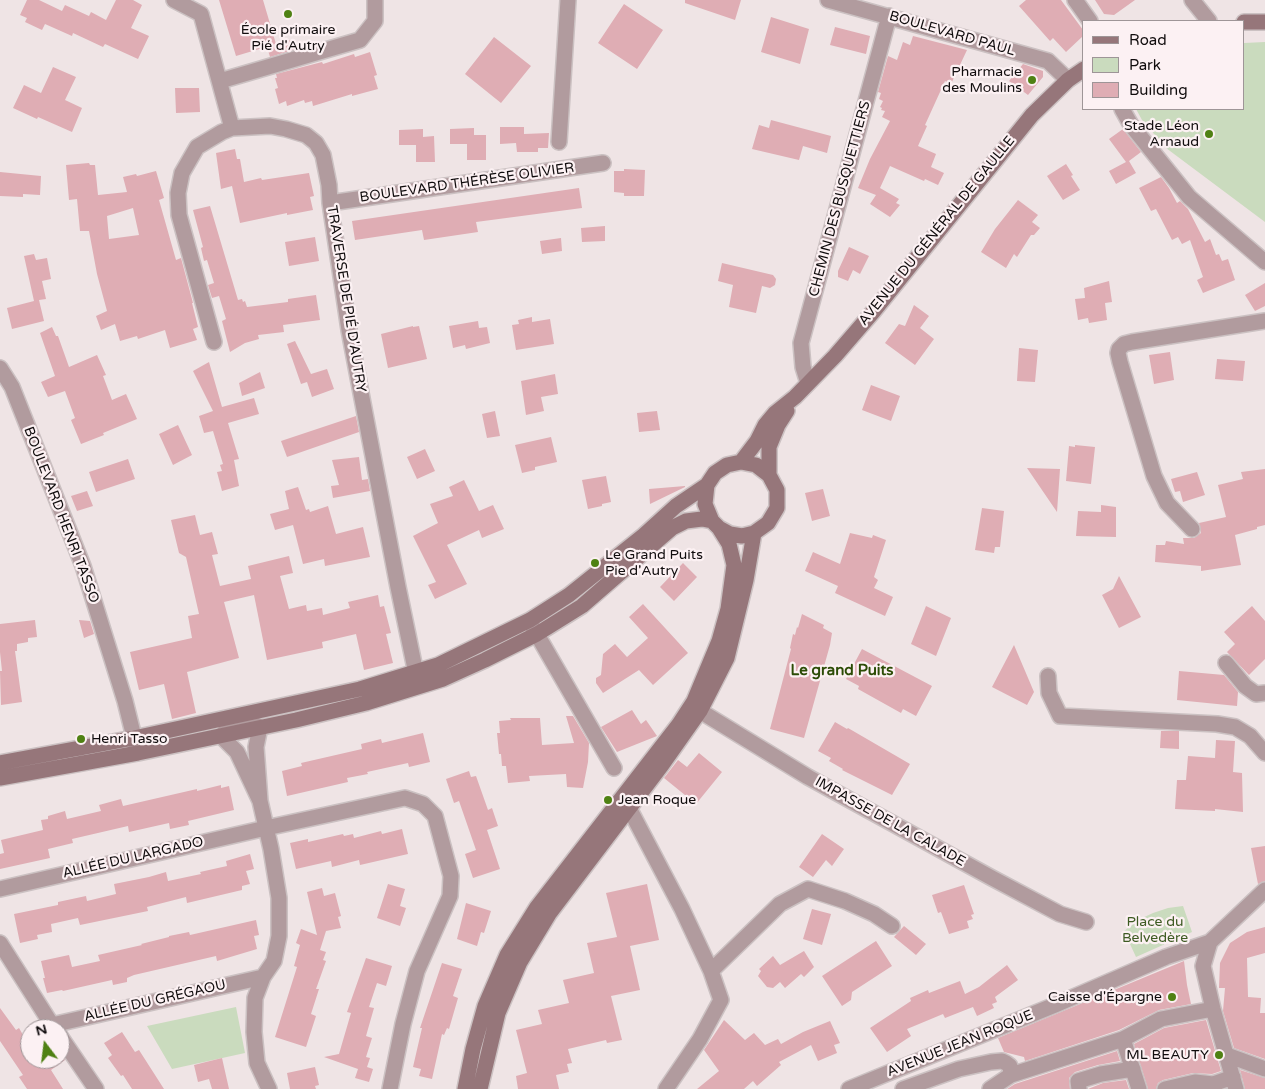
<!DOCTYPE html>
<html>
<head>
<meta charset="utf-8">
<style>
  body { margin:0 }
  #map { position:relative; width:1265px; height:1089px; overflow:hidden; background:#efe4e5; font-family:"Varela Round",sans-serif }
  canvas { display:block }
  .legend { position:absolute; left:1082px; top:20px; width:162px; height:90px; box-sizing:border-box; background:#fcf1f3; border:1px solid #9e9597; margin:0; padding:6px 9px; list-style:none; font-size:15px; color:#100c0d }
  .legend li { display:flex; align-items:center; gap:10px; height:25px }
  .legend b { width:25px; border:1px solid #9e9597 }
  .north { position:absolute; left:20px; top:1019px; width:50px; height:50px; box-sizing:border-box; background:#fcf1f3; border:1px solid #9e9597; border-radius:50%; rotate:345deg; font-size:14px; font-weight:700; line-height:20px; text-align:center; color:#100c0d }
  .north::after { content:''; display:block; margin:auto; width:18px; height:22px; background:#4f8113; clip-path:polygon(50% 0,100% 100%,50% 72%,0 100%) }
</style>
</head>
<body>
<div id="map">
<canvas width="1265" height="1089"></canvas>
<ul class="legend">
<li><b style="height:6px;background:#96767a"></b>Road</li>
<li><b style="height:14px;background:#cadbbe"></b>Park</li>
<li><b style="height:14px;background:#dfadb4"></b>Building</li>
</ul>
<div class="north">N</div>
</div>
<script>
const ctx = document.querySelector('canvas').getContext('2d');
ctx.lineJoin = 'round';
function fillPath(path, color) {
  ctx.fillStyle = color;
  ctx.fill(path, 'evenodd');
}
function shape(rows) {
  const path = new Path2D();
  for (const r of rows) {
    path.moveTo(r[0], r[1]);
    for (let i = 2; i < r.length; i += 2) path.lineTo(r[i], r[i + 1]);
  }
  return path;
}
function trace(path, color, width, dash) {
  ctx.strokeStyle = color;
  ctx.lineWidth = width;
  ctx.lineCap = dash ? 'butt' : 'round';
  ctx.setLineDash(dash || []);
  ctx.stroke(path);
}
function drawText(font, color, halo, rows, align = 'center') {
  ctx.font = font + ' "Varela Round",sans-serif';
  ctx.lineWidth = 4.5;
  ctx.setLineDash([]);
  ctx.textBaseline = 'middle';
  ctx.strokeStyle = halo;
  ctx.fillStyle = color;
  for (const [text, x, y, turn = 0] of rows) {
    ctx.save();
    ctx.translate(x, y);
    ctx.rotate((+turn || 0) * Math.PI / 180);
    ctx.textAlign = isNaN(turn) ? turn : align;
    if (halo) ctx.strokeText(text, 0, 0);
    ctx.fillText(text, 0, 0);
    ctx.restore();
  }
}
fillPath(shape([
  [1265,42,1265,222,1166,148,1142,120,1136,109,1244,109,1244,43],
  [1183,906,1192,932,1136,957,1124,931,1140,919,1153,913,1168,908],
  [236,1007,245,1053,172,1069,147,1026]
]), '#cadbbe');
fillPath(shape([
  [27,0,39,0,62,11,65,5,89,16,91,12,106,20,116,0,133,0,142,5,131,28,149,36,138,59,105,44,103,47,73,33,72,36,45,24,42,30,25,22,27,18,20,15],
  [219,0,263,0,276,44,236,56],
  [685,0,741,0,735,20,685,3],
  [1026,0,1061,0,1083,30,1083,36,1066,52,1053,38,1050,41,1019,6],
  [1095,0,1135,0,1114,15,1104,14],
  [624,4,663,30,637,69,598,43],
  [771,17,809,29,800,64,761,52],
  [835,27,870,36,866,54,830,45],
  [913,36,967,50,951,84,945,81,925,125,927,126,918,146,936,154,931,167,944,173,938,185,925,179,924,181,890,166,880,188,899,199,896,203,900,205,890,217,870,204,876,195,858,188,870,159,890,121,882,117,885,111,881,110,882,108,880,107,883,101,879,99,881,93,878,92,888,56,897,60,903,42,910,45],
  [494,37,531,66,501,103,465,74],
  [291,40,292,43,295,43,296,49,270,57,267,47],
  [370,52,377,75,374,76,378,89,352,96,352,94,313,106,312,101,305,103,304,100,287,106,286,101,279,104,275,89,278,88,275,78,277,78,276,74,322,62,323,64,354,54,355,57],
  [1023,64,1043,71,1043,77,1028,95,1009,81],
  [53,67,76,77,65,100,82,108,72,132,38,117,37,119,13,108,24,85,41,93],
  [175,88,199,88,200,112,176,113],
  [771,120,831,136,827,153,803,146,799,160,752,149,759,125,769,128],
  [500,127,524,127,524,134,549,133,548,148,538,148,538,152,517,152,516,143,500,144],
  [474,128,474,135,486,135,486,160,467,160,467,144,450,144,450,129],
  [423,129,423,137,434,136,435,162,416,162,416,145,399,145,399,130],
  [1123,129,1141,152,1129,161,1136,173,1116,184,1109,171,1126,162,1109,139],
  [235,149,237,159,240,159,244,182,261,178,262,180,309,173,314,196,310,197,313,210,287,215,287,213,240,223,232,186,221,189,216,153],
  [89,163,90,165,95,165,98,195,127,192,123,177,136,174,137,176,156,171,164,198,159,200,176,260,181,258,193,303,192,303,198,327,193,329,197,340,170,348,165,330,138,339,137,336,120,341,115,324,101,330,96,316,107,311,97,274,89,231,80,231,77,199,69,200,66,165],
  [133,208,139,235,109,239,107,216],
  [1066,164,1073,175,1071,176,1080,190,1063,200,1047,176],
  [624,169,645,170,644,196,624,196,624,193,614,192,614,171,624,171],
  [0,172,41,176,40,195,23,194,23,197,0,196],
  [1161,177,1169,188,1177,203,1180,201,1188,209,1205,242,1210,239,1216,255,1219,254,1222,261,1228,259,1235,280,1203,293,1197,280,1203,277,1190,240,1182,244,1178,237,1172,240,1156,209,1151,211,1139,188],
  [579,188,582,208,476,222,478,232,424,240,422,230,355,240,352,221],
  [1018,200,1038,215,1032,222,1040,228,1034,235,1031,235,1017,257,1014,254,1006,268,981,252,995,229],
  [210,206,238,300,242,299,243,302,245,301,247,307,288,302,288,299,316,295,320,320,283,325,284,332,258,335,259,339,245,343,230,352,222,321,226,319,219,296,212,298,208,285,214,283,207,260,204,261,201,248,203,247,193,210],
  [605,226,605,241,582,242,581,228],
  [315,237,319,261,289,266,285,242],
  [561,238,562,251,542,254,540,241],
  [849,247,869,256,860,274,853,270,848,281,838,277,838,271],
  [34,254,36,260,47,258,51,279,42,281,46,299,39,300,44,321,12,329,7,308,34,301,24,256],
  [722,263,773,275,776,279,775,285,770,288,762,286,756,313,729,307,733,285,718,281],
  [1109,281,1112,302,1105,303,1107,320,1089,323,1088,318,1078,320,1075,299,1085,298,1084,288],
  [1265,283,1265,306,1255,311,1245,295],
  [914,305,929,316,920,328,934,339,915,365,885,343,899,324,905,326],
  [532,317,532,322,550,319,554,344,516,350,512,325,519,324,518,320],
  [478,321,479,328,487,327,490,343,466,349,465,345,453,348,449,326],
  [413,326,413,327,419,326,427,359,388,368,381,334],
  [52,327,56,336,58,336,69,367,97,355,106,375,103,376,112,400,126,394,137,419,103,433,104,435,81,444,71,420,75,418,65,391,48,397,41,382,55,376,40,333],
  [295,341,311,374,327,369,334,389,312,397,307,382,301,384,287,344],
  [1019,348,1038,350,1035,382,1017,381],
  [1170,352,1174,380,1154,384,1149,355],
  [1217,359,1245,361,1243,381,1215,379],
  [209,362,222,407,254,398,259,414,228,423,239,459,234,460,239,486,222,491,217,472,222,471,220,465,223,464,213,431,204,433,199,416,213,411,193,371],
  [260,372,265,388,242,396,239,383],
  [555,374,558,394,541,397,544,411,526,415,521,381],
  [871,385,900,396,891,421,862,410],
  [495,411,500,436,487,438,482,414],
  [657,411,660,430,639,432,637,413],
  [356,416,359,432,287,457,281,441],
  [178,425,192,455,173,465,159,434],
  [551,437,557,462,535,467,535,470,522,473,515,445],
  [1075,445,1095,447,1091,484,1066,481,1069,446,1075,447],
  [425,449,435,471,417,479,407,457],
  [359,457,362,480,368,479,370,491,333,498,331,486,339,485,332,460],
  [128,459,135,479,96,492,89,472],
  [1027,468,1060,469,1057,512],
  [1265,469,1265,525,1257,527,1257,529,1235,535,1241,565,1201,571,1201,566,1155,562,1156,545,1165,545,1166,541,1184,544,1183,538,1194,538,1201,533,1199,523,1226,517,1218,485,1243,479,1241,472],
  [1197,472,1205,495,1183,502,1180,491,1175,492,1171,479],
  [606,476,611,502,602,504,602,506,588,509,582,480],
  [464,480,479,511,493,505,504,529,482,538,479,530,447,545,467,584,435,599,428,585,436,582,413,536,438,523,430,504,453,496,449,487],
  [685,486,685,487,650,504,649,489],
  [298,487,306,510,309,509,310,512,328,506,336,534,363,527,370,557,325,566,324,559,303,564,293,525,275,530,270,514,289,509,285,491],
  [823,489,830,516,812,521,805,493],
  [87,491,93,506,77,511,71,496],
  [1101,505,1116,507,1116,537,1076,536,1078,511,1101,512],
  [982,508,1004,511,1000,547,995,547,994,553,975,550],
  [195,515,200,535,212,532,218,554,212,555,220,586,251,579,248,566,289,556,293,573,280,576,289,609,306,605,307,611,322,608,323,615,350,608,348,602,378,595,380,607,384,606,391,633,386,634,393,663,364,670,356,634,322,642,323,648,267,660,254,595,224,602,239,658,187,672,196,713,172,719,164,684,139,690,130,652,192,638,188,616,199,614,186,557,179,553,171,520],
  [850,533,872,538,873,535,886,540,874,577,878,580,874,588,893,597,885,616,835,593,838,586,805,571,813,552,840,564],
  [683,563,697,577,674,601,660,587],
  [1119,576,1141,617,1119,628,1102,595,1113,589],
  [643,604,688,653,653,685,639,670,603,693,596,683,596,678,601,675,603,654,615,644,627,657,648,638,629,617],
  [926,606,951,618,936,656,911,644],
  [1252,606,1265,621,1265,659,1249,675,1227,652,1235,644,1224,632],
  [802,614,824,625,823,628,832,633,830,645,804,738,770,729,791,649,790,648,793,634,795,635,797,627,798,628],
  [35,620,37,637,28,638,28,642,17,644,17,651,15,651,22,702,1,705,0,671,2,671,0,652,0,624],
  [79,620,90,621,94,634,84,638],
  [1014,645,1034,692,1027,705,992,687],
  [862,649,932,686,916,716,903,709,901,713,858,689,859,686,846,679],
  [1179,671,1224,675,1238,692,1237,706,1177,700],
  [632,710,641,724,646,720,657,736,617,752,601,727],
  [566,716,573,716,589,743,588,762,583,788,567,787,566,774,529,776,530,781,508,783,506,766,502,766,501,754,499,754,497,733,500,733,499,721,511,720,510,718,540,718,542,745,574,743],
  [835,722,847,729,848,728,910,764,892,795,842,770,843,769,829,761,831,758,818,751],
  [1161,731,1179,731,1179,749,1160,748],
  [423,733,430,762,409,767,408,763,367,772,368,774,347,778,348,782,287,796,282,771,302,766,301,763,362,749,361,744,381,739,382,743],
  [1216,740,1235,741,1233,772,1242,773,1243,812,1215,809,1215,811,1175,809,1177,780,1186,780,1188,756,1215,758],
  [699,753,722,772,696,804,664,778,678,760,687,767],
  [469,771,471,777,476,776,488,810,492,808,498,826,487,830,500,869,473,878,465,854,476,850,459,801,454,803,446,779],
  [221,785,221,788,229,786,234,810,188,821,189,825,170,829,169,823,129,832,128,826,72,839,73,843,48,849,50,858,0,869,0,854,4,853,1,840,43,830,41,820,48,819,48,816,65,811,67,819,101,811,99,805,121,799,123,806,197,789,197,791],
  [402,829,408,854,360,865,359,860,332,867,331,861,296,869,290,843,308,839,308,842,343,834,344,836,353,834,354,838,381,831,382,834],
  [822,834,844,849,832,866,826,860,813,877,799,867],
  [1265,846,1265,881,1258,884,1251,848],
  [250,854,254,869,246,871,250,884,242,886,242,890,187,903,186,897,147,907,148,911,80,925,78,918,51,924,52,932,37,935,38,939,20,943,14,914,58,905,58,902,86,896,87,901,116,894,114,884,149,877,166,872,168,881,201,874,200,872,227,866,226,861],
  [388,884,405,889,400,906,406,908,400,926,377,918],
  [647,884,659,940,630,946,640,990,611,996,622,1040,607,1043,606,1040,568,1049,572,1063,567,1064,569,1072,556,1075,559,1089,518,1089,516,1076,527,1073,516,1030,542,1024,538,1010,569,1003,563,980,594,973,587,943,617,937,606,893],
  [964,885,974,914,971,915,973,919,967,921,969,928,949,934,941,912,938,913,932,895],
  [322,888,324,896,335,893,341,916,338,917,341,928,326,931,320,950,326,952,323,960,326,961,316,989,319,989,311,1014,316,1016,306,1047,275,1037,297,967,294,966,300,945,296,943,301,929,317,935,307,892],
  [466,903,491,911,484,933,481,932,477,946,457,939],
  [812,909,831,914,822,945,803,939],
  [256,920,259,935,254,936,257,949,217,961,216,956,134,975,127,978,127,982,113,985,112,980,63,991,62,990,47,993,43,978,45,978,41,961,69,955,72,967,100,961,98,955,142,945,141,944,169,937,169,936,189,932,190,935],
  [904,926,926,944,916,955,894,937],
  [1265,927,1265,953,1247,958,1248,997,1261,998,1260,1013,1265,1013,1265,1059,1234,1048,1223,1011,1225,988,1219,988,1220,963,1230,943,1247,932],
  [876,941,892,966,852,992,851,1000,842,1006,822,976],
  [804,951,814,967,804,977,801,974,785,988,780,982,773,988,767,987,758,976,761,971,759,969,773,956,780,965],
  [366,958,392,966,386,986,377,983,369,1007,374,1008,366,1036,372,1038,366,1057,370,1058,367,1067,373,1069,369,1082,355,1078,358,1069,324,1057,339,1054,351,1013,347,1012],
  [1184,961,1187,985,1191,1004,1159,1010,1119,1030,1025,1061,1024,1057,1004,1052,998,1038],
  [442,963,462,969,453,996,458,998,449,1029,447,1028,444,1035,442,1034,432,1079,419,1076,421,1069,413,1067,422,1028,420,1028],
  [1007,965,1018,980,995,997,997,1002,992,1004,994,1008,977,1016,973,1007,945,1018,943,1014,907,1029,911,1036,887,1052,870,1028,911,1001,910,998,928,990,929,993,960,981,965,994,979,987],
  [0,1008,16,1030,19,1028,23,1035,30,1030,30,1059,64,1059,65,1060,51,1070,63,1089,27,1089,19,1077,23,1075,0,1041],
  [724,1020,745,1040,754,1033,765,1045,778,1039,781,1044,803,1032,830,1021,840,1043,834,1045,837,1053,818,1061,811,1045,779,1062,781,1065,757,1086,753,1081,744,1089,697,1089,719,1071,704,1050],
  [1206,1020,1221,1071,1212,1074,1193,1073,1163,1080,1158,1083,1156,1089,1148,1089,1134,1044,1164,1028],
  [122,1032,135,1052,139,1050,164,1089,132,1089,123,1075,121,1076,108,1058,112,1055,104,1043],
  [1117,1051,1120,1061,1098,1065,1075,1072,1069,1078,1070,1089,1007,1089,1015,1084],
  [222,1058,229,1089,212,1089,209,1079,198,1082,194,1065],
  [315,1067,319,1085,315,1086,316,1089,290,1089,287,1073],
  [1240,1070,1265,1078,1265,1089,1245,1089],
  [1126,1080,1129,1089,1088,1089,1103,1083]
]), '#dfadb4');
const street = shape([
  [174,0,201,14,232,128,270,126,286,129,306,135,316,143,323,155,329,185,330,203,349,330,398,587,418,683],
  [828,0,1048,61,1068,80],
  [1075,0,1090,21],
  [1192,0,1209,21],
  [220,81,360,40,375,21,375,0],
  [1122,109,1131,125,1189,197,1265,262],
  [559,142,568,0],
  [330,203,603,163],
  [214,342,179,215,178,193,182,173,197,147,222,132,232,128],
  [0,368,12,387,83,566,125,701,137,749],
  [808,383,803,367,801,343,889,16],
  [1192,529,1167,503,1154,476,1120,362,1118,353,1119,349,1124,344,1132,342,1265,321],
  [531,624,614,768],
  [1226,663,1245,686,1256,694,1265,693],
  [1048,676,1049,693,1060,716,1217,724,1235,727,1250,736,1265,753],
  [700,711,808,777,992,878,1060,914,1086,922],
  [260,801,237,752,221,736,238,716,260,727,256,747,260,801,271,849,279,898,279,936,274,961,263,977,255,998,254,1032,257,1063,269,1089],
  [629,808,682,909,711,971,721,1000,700,1039,666,1089],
  [0,889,266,828,405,798,423,804,435,816,451,876,450,896,417,971,403,1024,390,1089],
  [1210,942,1203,966,1213,1009,1236,1089],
  [0,943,52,1025],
  [711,971,780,904,808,889,845,901,874,914,892,926],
  [55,1029,52,1025,263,977],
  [60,1036,96,1089],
  [1123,1039,1139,1089],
  [1227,1055,1265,1069],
  [849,1089,1055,1005,1166,957,1210,942,1265,890],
  [903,1089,959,1069,991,1062,1002,1061,1006,1063,1010,1066,1011,1075],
  [990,1089,1011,1075,1123,1039,1161,1019,1213,1009],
  [1079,1089,1078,1081,1101,1074,1133,1069],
  [1165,1089,1195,1082,1213,1084,1233,1077]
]);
const secondary = shape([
  [1244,22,1265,22],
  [741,462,757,441,765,425,775,413,795,397,835,356,873,312,1032,115,1068,80,1084,69],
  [769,475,769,447,778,425,787,411],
  [0,763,134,738,360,689,438,665,530,620,569,595,644,535,676,506,707,485,715,473,727,465,741,462,756,465,769,475,777,490,777,508,768,523,754,533,742,536,730,534,719,528,712,521,705,504,707,485],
  [0,778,138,753,296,720,366,703,443,679,485,660,537,634,582,606,672,528,686,521,702,519,712,521],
  [465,1089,473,1049,485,1006,507,955,537,907,679,724,694,701,719,641,728,609,734,565,729,544,719,528],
  [480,1089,498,1013,520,962,549,914,662,765,700,711,727,658,746,580,754,533]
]);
trace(street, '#cbc1c2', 18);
trace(secondary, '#cbc1c2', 18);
trace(street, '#b19b9e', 15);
trace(secondary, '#96767a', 15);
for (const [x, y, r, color] of [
  [288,14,5,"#4f8113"],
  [1032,80,5,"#4f8113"],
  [1209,134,5,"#4f8113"],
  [595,563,5,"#4f8113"],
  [81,739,5,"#4f8113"],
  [608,800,5,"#4f8113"],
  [1172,997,5,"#4f8113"],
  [1219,1055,5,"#4f8113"]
]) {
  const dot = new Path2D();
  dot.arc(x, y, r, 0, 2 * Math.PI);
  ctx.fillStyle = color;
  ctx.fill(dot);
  trace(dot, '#fcf1f3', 2);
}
drawText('14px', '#100c0d', '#fcf1f3', [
  ["École primaire",288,30,"center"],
  ["Pié d'Autry",288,46,"center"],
  ["Pharmacie",1022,72],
  ["des Moulins",1022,88],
  ["Stade Léon",1199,126],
  ["Arnaud",1199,142],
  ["Le Grand Puits",605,555,"left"],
  ["Pie d'Autry",605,571,"left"],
  ["Henri Tasso",91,739,"left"],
  ["Jean Roque",618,800,"left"],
  ["Caisse d'Épargne",1162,997],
  ["ML BEAUTY",1209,1055]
], 'right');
drawText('14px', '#100c0d', '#fcf1f3', [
  ["BOULEVARD PAUL",952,34,16],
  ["BOULEVARD THÉRÈSE OLIVIER",467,183,-8],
  ["CHEMIN DES BUSQUETTIERS",840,199,-75],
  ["AVENUE DU GÉNÉRAL DE GAULLE",937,231,-51],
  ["TRAVERSE DE PIÉ D'AUTRY",346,299,81],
  ["BOULEVARD HENRI TASSO",61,515,69],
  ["IMPASSE DE LA CALADE",890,822,29],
  ["ALLÉE DU LARGADO",133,858,-13],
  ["ALLÉE DU GRÉGAOU",155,1001,-13],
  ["AVENUE JEAN ROQUE",960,1044,-22]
]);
drawText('14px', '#3e5b23', '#fcf1f3', [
  ["Place du",1155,922],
  ["Belvedère",1155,938]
]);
drawText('bold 15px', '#2c4c06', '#fcf1f3', [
  ["Le grand Puits",842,671]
]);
</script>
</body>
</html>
